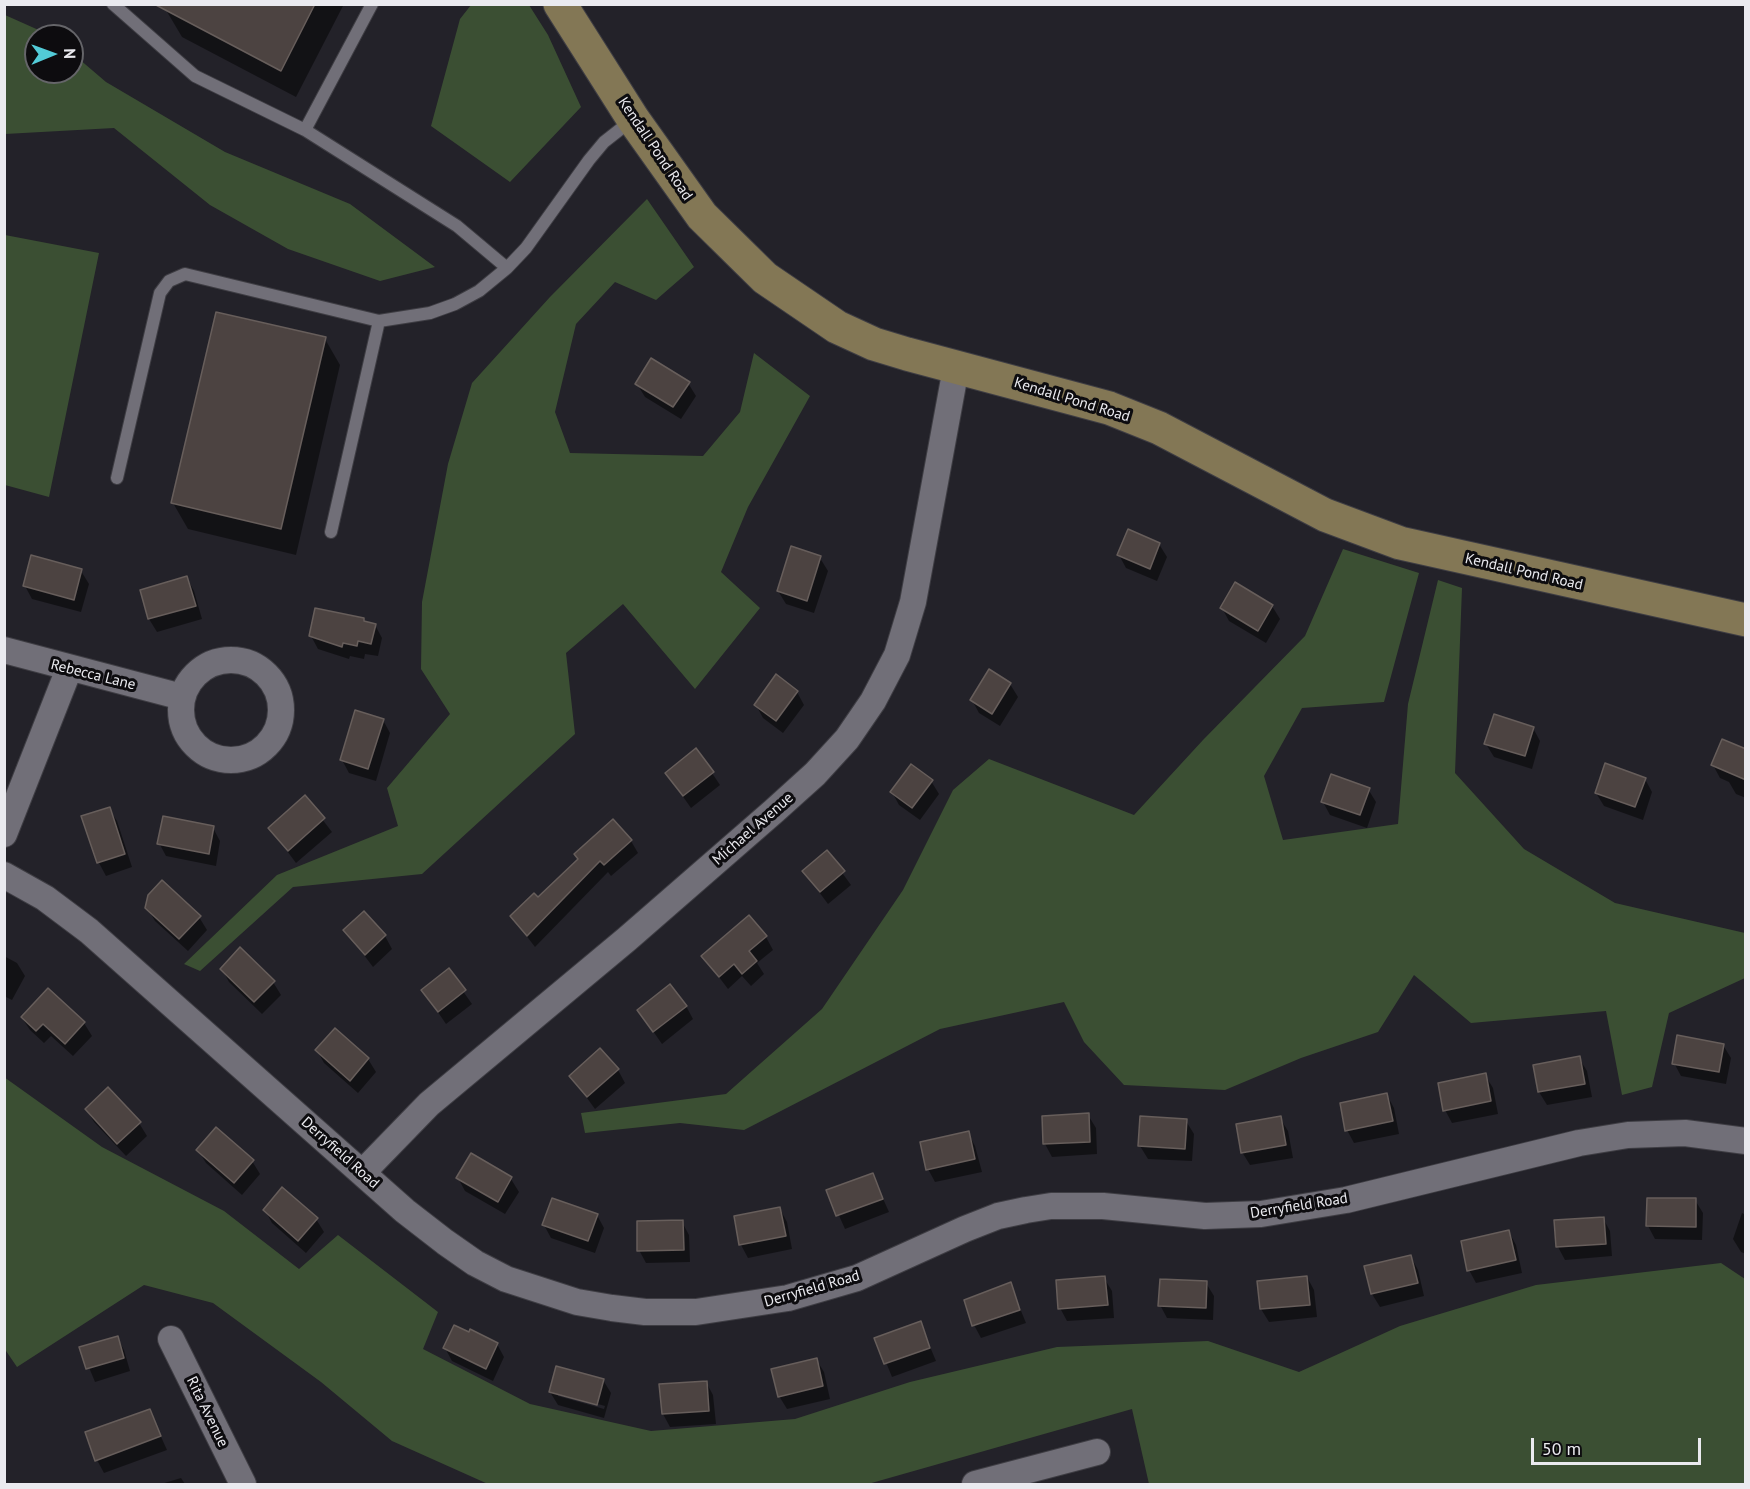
<!DOCTYPE html>
<html>
<head>
<meta charset="utf-8">
<style>
  body { margin:0 }
  #map { position:relative; width:1750px; height:1489px; overflow:hidden; background:#232229; font-family:"PT Sans",sans-serif }
  canvas { display:block }
  .frame { position:absolute; inset:0; border:6px solid #eaeaef; pointer-events:none }
  .north { position:absolute; left:24px; top:24px; width:60px; height:60px; box-sizing:border-box; background:#0d0c0f; border:2px solid #656569; border-radius:50%; rotate:89deg; font-size:16px; font-weight:700; line-height:24px; text-align:center; color:#eaeaef }
  .north::after { content:''; display:block; margin:auto; width:21px; height:27px; background:#52cbd7; clip-path:polygon(50% 0,100% 100%,50% 72%,0 100%) }
  .scale { position:absolute; left:1531px; top:1438px; width:170px; height:27px; box-sizing:border-box; border:3px solid #eaeaef; border-top:0; padding-left:8px; font-size:18px; line-height:21px; white-space:nowrap; color:#eaeaef; -webkit-text-stroke:4px #0d0c0f; paint-order:stroke }
</style>
</head>
<body>
<div id="map">
<canvas width="1750" height="1489"></canvas>
<div class="frame"></div>
<div class="north">N</div>
<div class="scale">50 m</div>
</div>
<script>
const ctx = document.querySelector('canvas').getContext('2d');
ctx.lineJoin = 'round';
function fillPath(path, color) {
  ctx.fillStyle = color;
  ctx.fill(path, 'evenodd');
}
function shape(rows) {
  const path = new Path2D();
  for (const r of rows) {
    if (r.length === 3) {
      path.moveTo(r[0] + r[2], r[1]);
      path.arc(r[0], r[1], r[2], 0, 2 * Math.PI);
      continue;
    }
    path.moveTo(r[0], r[1]);
    for (let i = 2; i < r.length; i += 2) path.lineTo(r[i], r[i + 1]);
  }
  return path;
}
function trace(path, color, width, dash) {
  ctx.strokeStyle = color;
  ctx.lineWidth = width;
  ctx.lineCap = dash ? 'butt' : 'round';
  ctx.setLineDash(dash || []);
  ctx.stroke(path);
}
function drawText(font, color, halo, rows, align = 'center') {
  ctx.font = font + ' "PT Sans",sans-serif';
  ctx.lineWidth = 6;
  ctx.setLineDash([]);
  ctx.textBaseline = 'middle';
  ctx.strokeStyle = halo;
  ctx.fillStyle = color;
  for (const [text, x, y, turn = 0] of rows) {
    ctx.save();
    ctx.translate(x, y);
    ctx.rotate((+turn || 0) * Math.PI / 180);
    ctx.textAlign = isNaN(turn) ? turn : align;
    if (halo) ctx.strokeText(text, 0, 0);
    ctx.fillText(text, 0, 0);
    ctx.restore();
  }
}
fillPath(shape([
  [471,5,529,5,548,35,581,107,510,182,431,126,460,19],
  [5,15,52,36,36,36,36,72,72,72,72,53,106,82,225,152,350,204,435,267,380,281,288,249,210,205,114,128,5,134],
  [647,199,694,267,656,300,615,282,576,324,555,412,570,453,703,456,740,412,754,353,810,396,748,507,721,572,760,608,695,689,623,604,566,653,575,734,422,874,293,887,200,971,184,964,277,875,398,826,387,788,450,714,421,669,422,602,448,464,472,383,550,297],
  [5,235,99,253,49,497,5,485],
  [1343,549,1419,573,1384,702,1302,708,1264,776,1283,840,1398,824,1408,704,1438,580,1462,588,1455,773,1524,849,1615,903,1745,933,1745,978,1669,1013,1652,1087,1622,1095,1606,1011,1471,1023,1414,975,1378,1032,1301,1058,1225,1090,1124,1085,1084,1042,1064,1002,940,1029,744,1130,680,1123,585,1133,581,1113,726,1094,822,1009,903,890,953,790,989,759,1134,815,1203,740,1305,636],
  [4,1077,102,1147,224,1211,299,1269,338,1235,438,1312,423,1349,530,1404,651,1431,795,1419,910,1382,1057,1347,1208,1341,1299,1372,1400,1326,1536,1285,1721,1263,1745,1279,1745,1484,1149,1484,1132,1409,868,1484,488,1484,392,1441,321,1382,213,1303,144,1285,17,1367,4,1348]
]), '#3b4f33');
fillPath(shape([
  [169,4,344,4,296,97,182,37,166,10],
  [325,339,340,365,296,555,188,529,173,503],
  [688,383,696,396,681,419,645,397,637,384],
  [1159,544,1167,557,1157,581,1126,568,1119,555],
  [820,558,828,571,814,613,786,604,778,591],
  [81,571,89,584,81,612,32,599,25,586],
  [187,578,194,591,202,619,157,632,149,619,142,591],
  [1236,584,1272,606,1280,619,1266,643,1229,621,1222,608],
  [363,620,365,623,375,625,382,638,378,656,365,654,364,659,350,656,349,659,318,649,311,636],
  [990,671,1010,684,1018,697,1000,726,979,713,972,700],
  [797,692,804,705,783,733,763,718,756,705],
  [383,720,390,733,376,781,349,773,342,760],
  [1533,728,1540,741,1532,769,1494,757,1486,744],
  [1746,752,1746,798,1736,794,1729,782,1720,778,1713,765],
  [712,773,720,785,691,808,667,774],
  [1645,779,1652,792,1643,820,1604,806,1596,793],
  [931,781,939,794,920,820,899,805,892,792],
  [1368,789,1376,802,1367,828,1330,815,1323,802],
  [305,797,332,832,296,863,270,828],
  [109,809,117,821,132,867,106,876,99,863,83,817],
  [213,828,220,841,216,866,166,856,159,843],
  [631,841,638,853,611,876,608,872,535,947,512,917],
  [827,852,851,885,828,904,804,872],
  [147,907,199,917,207,930,188,951,155,921],
  [364,913,385,936,392,949,373,967,345,930],
  [766,937,773,950,757,963,764,974,751,986,742,976,728,989,703,956],
  [4,956,17,963,25,976,12,1000,4,996],
  [222,969,273,982,281,995,262,1014,229,982],
  [448,970,472,1004,446,1024,423,990],
  [686,1006,693,1019,662,1044,639,1011],
  [22,1018,84,1023,92,1036,73,1056,51,1036,44,1043,30,1030],
  [335,1030,368,1059,376,1072,358,1093,324,1063,317,1050],
  [1723,1045,1731,1058,1726,1084,1681,1076,1674,1063],
  [1579,1058,1587,1071,1592,1097,1547,1105,1539,1092],
  [618,1070,625,1083,595,1109,571,1076],
  [1485,1075,1493,1088,1498,1114,1452,1123,1445,1110],
  [1387,1095,1394,1108,1399,1134,1354,1143,1347,1130],
  [86,1109,139,1123,147,1136,126,1156,94,1122],
  [1088,1115,1096,1128,1097,1154,1052,1157,1045,1144],
  [1280,1118,1288,1131,1293,1158,1250,1165,1242,1152],
  [1186,1121,1194,1134,1192,1161,1148,1159,1140,1146],
  [968,1133,975,1146,982,1172,935,1182,928,1169],
  [198,1150,252,1161,260,1174,242,1195,206,1163],
  [471,1155,511,1179,519,1192,505,1214,465,1191,458,1178],
  [872,1174,889,1212,845,1229,828,1191],
  [1695,1200,1703,1213,1702,1240,1655,1239,1648,1226],
  [780,1209,787,1222,792,1249,748,1258,741,1245],
  [265,1210,316,1219,324,1232,306,1253,272,1223],
  [1742,1213,1746,1215,1746,1254,1741,1252,1733,1239],
  [597,1215,604,1228,595,1253,551,1238,544,1225],
  [1603,1218,1610,1231,1612,1256,1565,1260,1558,1247],
  [682,1222,689,1235,690,1262,646,1263,639,1250],
  [1509,1232,1516,1245,1522,1273,1476,1283,1469,1270],
  [1411,1257,1418,1270,1424,1296,1380,1307,1372,1294],
  [1307,1277,1314,1290,1317,1317,1269,1322,1261,1309,1259,1282],
  [1104,1278,1112,1291,1114,1318,1067,1321,1060,1308],
  [1206,1283,1214,1296,1213,1320,1167,1318,1160,1305],
  [1010,1284,1026,1323,981,1338,974,1325],
  [920,1323,936,1361,892,1377,876,1338],
  [117,1337,124,1350,130,1371,95,1382,81,1348],
  [497,1344,504,1357,493,1381,452,1361,445,1348],
  [816,1359,824,1372,830,1399,787,1409,779,1396],
  [603,1380,611,1393,604,1418,558,1405,550,1392],
  [558,1393,605,1406,604,1409,558,1396],
  [706,1382,713,1395,716,1424,670,1427,663,1414],
  [149,1410,167,1450,104,1473,97,1460],
  [181,1478,185,1484,161,1484]
]), '#0007');
const building = shape([
  [154,4,315,4,281,71,154,4],
  [216,312,326,337,281,529,171,503,216,312],
  [651,358,690,382,673,407,635,384,651,358],
  [1128,529,1160,543,1150,569,1117,555,1128,529],
  [791,546,821,556,807,601,777,591,791,546],
  [31,555,82,569,74,600,23,586,31,555],
  [187,576,196,606,148,619,140,590,187,576],
  [1235,582,1273,605,1258,631,1220,608,1235,582],
  [315,608,364,618,364,621,376,624,371,644,358,641,357,646,343,643,342,647,309,636,315,608],
  [989,669,1011,683,992,714,970,700,989,669],
  [776,674,798,691,776,721,754,705,776,674],
  [355,710,384,719,368,769,340,760,355,710],
  [1494,714,1534,727,1525,756,1484,744,1494,714],
  [1722,739,1746,749,1746,780,1711,765,1722,739],
  [696,748,714,772,683,796,665,773,696,748],
  [1605,763,1646,778,1635,807,1595,793,1605,763],
  [911,764,933,780,912,808,890,792,911,764],
  [1331,774,1370,788,1360,815,1321,802,1331,774],
  [305,795,325,818,288,851,268,828,305,795],
  [110,807,125,854,97,863,81,816,110,807],
  [163,816,214,826,209,854,157,844,163,816],
  [613,819,632,840,604,865,600,861,527,936,510,916,534,893,538,897,578,859,574,854,613,819],
  [827,850,845,871,820,892,802,871,827,850],
  [162,880,201,916,179,939,145,908,148,895,162,880],
  [364,911,386,935,365,955,343,930,364,911],
  [749,915,767,936,749,951,757,961,742,974,734,964,719,977,701,956,749,915],
  [240,947,275,981,254,1002,220,969,240,947],
  [449,968,466,990,438,1012,421,990,449,968],
  [670,984,687,1006,653,1032,637,1010,670,984],
  [48,988,85,1022,65,1044,43,1024,36,1031,21,1017,48,988],
  [335,1028,369,1058,350,1081,315,1050,335,1028],
  [1677,1035,1724,1044,1719,1072,1672,1064,1677,1035],
  [600,1048,619,1069,587,1097,569,1076,600,1048],
  [1580,1056,1585,1084,1538,1092,1533,1065,1580,1056],
  [1486,1073,1491,1101,1443,1111,1438,1083,1486,1073],
  [108,1087,141,1122,117,1144,85,1109,108,1087],
  [1387,1093,1393,1121,1345,1131,1340,1103,1387,1093],
  [1089,1113,1090,1142,1043,1144,1042,1116,1089,1113],
  [1140,1116,1187,1119,1185,1149,1138,1146,1140,1116],
  [1281,1116,1286,1145,1241,1153,1236,1124,1281,1116],
  [216,1127,254,1160,234,1183,196,1150,216,1127],
  [969,1131,975,1159,926,1170,920,1142,969,1131],
  [471,1153,512,1177,498,1202,456,1178,471,1153],
  [873,1173,883,1199,836,1216,826,1190,873,1173],
  [282,1187,318,1218,298,1241,263,1210,282,1187],
  [552,1198,598,1214,588,1241,542,1225,552,1198],
  [1647,1198,1696,1198,1696,1227,1646,1226,1647,1198],
  [780,1207,786,1236,739,1245,734,1216,780,1207],
  [1604,1217,1606,1244,1556,1247,1554,1220,1604,1217],
  [683,1220,684,1250,637,1251,637,1221,683,1220],
  [1509,1230,1516,1260,1467,1271,1461,1241,1509,1230],
  [1411,1255,1418,1283,1371,1294,1364,1266,1411,1255],
  [1105,1276,1108,1305,1058,1309,1056,1280,1105,1276],
  [1307,1276,1310,1305,1260,1309,1257,1281,1307,1276],
  [1160,1279,1207,1281,1206,1308,1158,1306,1160,1279],
  [1011,1282,1020,1310,972,1326,964,1300,1011,1282],
  [921,1321,930,1348,884,1364,874,1338,921,1321],
  [454,1325,469,1332,470,1329,498,1343,486,1369,443,1348,454,1325],
  [118,1336,124,1358,86,1369,79,1347,118,1336],
  [817,1358,823,1386,778,1397,771,1369,817,1358],
  [556,1366,604,1379,597,1405,549,1392,556,1366],
  [707,1381,709,1411,662,1414,659,1384,707,1381],
  [150,1409,161,1436,95,1461,85,1432,150,1409]
]);
fillPath(building, '#4c4341');
trace(building, '#675e5b', 1.5);
const lane = shape([
  [113,4,195,76,305,130,457,226,507,268,526,248,589,160,604,142,632,120],
  [305,130,372,4],
  [117,478,160,293,169,281,185,274,379,321],
  [331,532,379,321,430,313,455,304,479,291,507,268]
]);
const street = shape([
  [4,650,182,697],
  [231,710,50],
  [4,834,69,669],
  [4,875,45,898,89,931,405,1211,445,1242,475,1263,506,1279,577,1302,612,1308,645,1312,696,1312,788,1298,857,1278,965,1229,998,1216,1026,1210,1051,1206,1103,1206,1205,1216,1261,1214,1346,1200,1579,1143,1628,1135,1685,1133,1746,1141],
  [362,1173,429,1104,627,939,774,811,815,774,847,739,873,701,897,655,913,602,956,368],
  [171,1339,243,1484],
  [975,1484,1097,1452]
]);
const secondary = shape([
  [560,4,633,119,702,216,765,278,837,327,874,344,907,354,1109,408,1159,428,1325,515,1400,543,1746,620]
]);
trace(lane, '#3e3d43', 14);
trace(street, '#3e3d43', 28);
trace(secondary, '#3e3d43', 35);
trace(lane, '#716f78', 12);
trace(street, '#716f78', 26);
trace(secondary, '#837755', 33);
drawText('15px', '#eaeaef', '#0d0c0f', [
  ["Kendall Pond Road",655,149,56],
  ["Kendall Pond Road",1072,400,17],
  ["Kendall Pond Road",1524,572,13],
  ["Rebecca Lane",93,675,14],
  ["Michael Avenue",753,829,-41],
  ["Derryfield Road",340,1153,42],
  ["Derryfield Road",1299,1206,-9],
  ["Derryfield Road",812,1289,-16],
  ["Rita Avenue",207,1412,64]
]);
</script>
</body>
</html>
